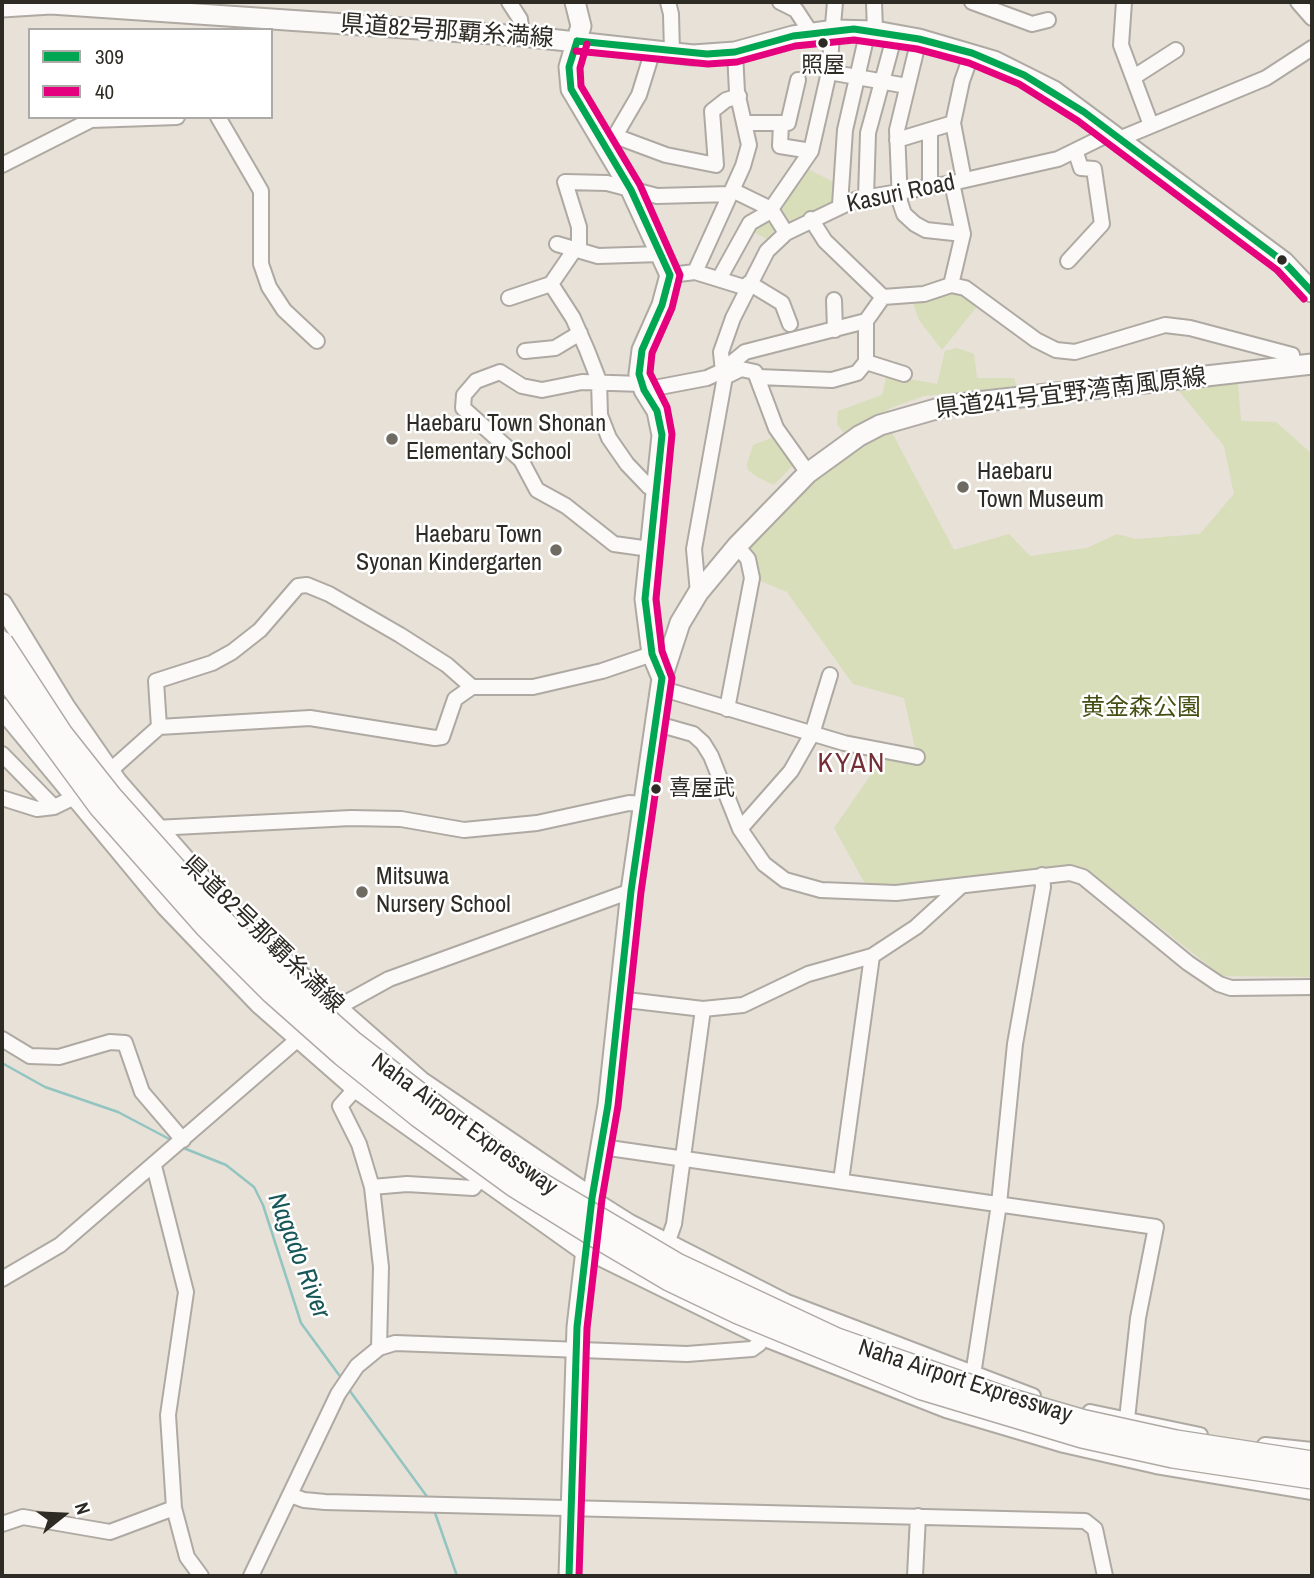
<!DOCTYPE html>
<html>
<head>
<meta charset="utf-8">
<style>
  body { margin:0 }
  #map { position:relative; width:1314px; height:1578px; overflow:hidden; background:#e7e1d7; font-family:"Archivo Narrow",sans-serif }
  canvas { display:block }
  .frame { position:absolute; inset:0; border:4px solid #2e2b24; pointer-events:none }
  .legend { position:absolute; left:28px; top:28px; width:245px; height:91px; box-sizing:border-box; background:#fff; border:2px solid #abaaa7; margin:0; padding:9px 12px; list-style:none; font-size:21px; color:#2e2b24 }
  .legend li { display:flex; align-items:center; gap:14px; height:35px }
  .legend b { width:35px; border:2px solid #abaaa7 }
  .north { position:absolute; left:28px; top:1480px; width:70px; height:70px; -webkit-text-stroke:5px #fff; paint-order:stroke; rotate:72deg; font-size:19px; font-weight:700; line-height:28px; text-align:center; color:#2e2b24 }
  .north::after { content:''; display:block; margin:auto; width:24px; height:32px; background:#2e2b24; clip-path:polygon(50% 0,100% 100%,50% 72%,0 100%) }
</style>
</head>
<body>
<div id="map">
<canvas width="1314" height="1578"></canvas>
<div class="frame"></div>
<ul class="legend">
<li><b style="height:9px;background:#00a651"></b>309</li>
<li><b style="height:9px;background:#e5007d"></b>40</li>
</ul>
<div class="north">N</div>
</div>
<script>
const ctx = document.querySelector('canvas').getContext('2d');
ctx.lineJoin = 'round';
function fillPath(path, color) {
  ctx.fillStyle = color;
  ctx.fill(path, 'evenodd');
}
function shape(rows) {
  const path = new Path2D();
  for (const r of rows) {
    path.moveTo(r[0], r[1]);
    for (let i = 2; i < r.length; i += 2) path.lineTo(r[i], r[i + 1]);
  }
  return path;
}
function trace(path, color, width, dash) {
  ctx.strokeStyle = color;
  ctx.lineWidth = width;
  ctx.lineCap = dash ? 'butt' : 'round';
  ctx.setLineDash(dash || []);
  ctx.stroke(path);
}
function drawText(font, color, halo, rows, align = 'center') {
  ctx.font = font + ' "Archivo Narrow","Noto Sans JP",sans-serif';
  ctx.lineWidth = 5;
  ctx.setLineDash([]);
  ctx.textBaseline = 'middle';
  ctx.strokeStyle = halo;
  ctx.fillStyle = color;
  for (const [text, x, y, turn = 0] of rows) {
    ctx.save();
    ctx.translate(x, y);
    ctx.rotate((+turn || 0) * Math.PI / 180);
    ctx.textAlign = isNaN(turn) ? turn : align;
    if (halo) ctx.strokeText(text, 0, 0);
    ctx.fillText(text, 0, 0);
    ctx.restore();
  }
}
fillPath(shape([
  [808,169,837,184,834,201,787,223,778,211,779,202],
  [767,219,775,229,769,240,749,230],
  [956,292,979,304,942,350,919,320,913,302],
  [957,348,974,354,977,378,1014,378,1016,386,924,396,893,407,844,433,837,424,838,411,882,395,887,375,937,384,945,351],
  [1238,383,1241,421,1276,422,1312,454,1312,977,1222,976,1090,872,1064,867,926,885,868,889,834,828,881,760,917,757,904,698,853,684,787,592,758,580,749,545,813,479,890,429,954,550,1009,534,1030,556,1087,548,1117,534,1136,539,1200,534,1234,494,1224,446,1179,391],
  [774,437,784,447,793,465,774,485,757,477,748,470,747,464,753,445]
]), '#d8ddba');
trace(shape([
  [2,1063,45,1087,118,1112,173,1141],
  [181,1147,226,1165,254,1187,263,1205,301,1323,342,1379],
  [347,1387,428,1498],
  [434,1510,457,1576]
]), '#92c4c1', 2.5);
const minor = shape([
  [509,2,520,19,522,36],
  [668,2,671,14,672,52],
  [780,2,796,10,811,33],
  [874,2,875,31],
  [972,2,1032,24,1048,20],
  [1124,2,1121,45,1151,125],
  [1298,2,1312,18],
  [919,39,897,130,900,202,904,214,915,224,926,230,963,234],
  [829,72,907,86],
  [1134,77,1176,50],
  [218,117,261,191,261,264,269,287,284,310,317,341],
  [745,123,788,123,798,80],
  [781,123,780,146,811,151],
  [615,136,666,155,716,165,712,111,726,100,739,96],
  [1119,139,1266,78,1312,48],
  [897,140,953,123],
  [608,141,615,136,639,95,653,50],
  [2,165,91,120,177,117],
  [964,180,953,123,962,81,972,53],
  [930,187,930,130],
  [732,190,771,209],
  [866,197,868,133,895,34],
  [840,205,845,130,868,30],
  [811,219,825,241,883,297,924,294,951,285,965,288,1036,340,1056,350,1075,352,1165,325,1190,328,1292,355,1294,367],
  [786,233,771,209,811,151,829,72,835,2],
  [557,244,598,256,661,254],
  [579,250,579,227,565,182,607,183,657,196,731,194],
  [1068,261,1102,224,1094,169,1081,168,1076,153],
  [695,272,743,166,749,145,737,92,735,52],
  [670,275,695,272,747,288],
  [719,279,750,223,771,211],
  [749,283,782,303,790,324],
  [551,284,573,318,587,350,599,381,600,415,609,438,627,464,649,487,656,487],
  [951,285,963,234,952,183],
  [509,298,551,284,575,249],
  [834,300,835,330],
  [525,351,555,348,580,333],
  [866,362,904,374],
  [758,377,832,380,857,373,866,362,866,321],
  [723,378,741,369,755,372,776,428,808,473],
  [642,384,582,382,542,390,522,386,500,372,476,381,464,395,463,408,521,460,537,490,566,506,614,544,650,549],
  [644,390,707,378,722,371,745,352,866,321,883,297],
  [698,593,694,549,724,382,721,352,733,318,767,251,786,233,857,199,952,183,1058,159,1111,133],
  [660,688,844,743,917,757],
  [727,709,752,578,748,559,737,546],
  [654,723,693,734,703,743,711,756,740,829,764,864,785,880,821,890,896,893,1070,873,1083,877,1188,963,1219,984,1231,988,1312,987],
  [159,727,156,681,212,663,232,652,260,630,298,586,307,585,329,594,400,635,447,665,472,687],
  [2,754,54,807],
  [104,776,159,727,310,718,435,738,442,737,455,699,472,687,533,687,602,671,652,654],
  [2,798,37,809,54,807,83,793],
  [155,828,351,818,401,819,464,830,537,823,629,803,644,804],
  [740,829,791,771,812,734,830,675],
  [618,999,703,1009,743,1005,808,974,872,956,916,927,961,886],
  [331,1011,389,979,631,891],
  [2,1039,30,1056,59,1057,110,1042,125,1043,142,1092,183,1140],
  [356,1088,340,1106,359,1144,372,1187,381,1267,379,1348],
  [602,1147,1156,1227,1138,1318,1127,1419],
  [154,1166,186,1292,168,1415,174,1508,187,1557,201,1576],
  [841,1181,872,956],
  [372,1187,407,1184,473,1188,480,1179],
  [592,1198,630,1222,787,1302,1033,1396],
  [668,1241,674,1224,703,1009],
  [585,1251,760,1337,946,1410,1064,1445,1156,1466,1312,1492],
  [2,1279,60,1245,305,1033],
  [973,1375,999,1204,1015,1044,1043,887,1042,875],
  [1090,1412,1200,1435],
  [1265,1445,1312,1450],
  [290,1495,304,1500,325,1502,1085,1521,1095,1529,1105,1576],
  [2,1524,23,1517,110,1532,174,1508],
  [251,1576,338,1394,357,1366,379,1348,395,1343,422,1344,687,1354,752,1349,759,1344,760,1337],
  [915,1576,918,1516]
]);
const major = shape([
  [575,2,581,26,569,67,571,89,631,190,670,275,662,305,642,350,639,374,644,390,657,411,662,435,645,599,652,654,662,678],
  [2,7,51,4,522,36,693,55,735,52,793,36,835,30,875,31,919,39,994,61,1054,91,1284,262,1312,292],
  [2,604,65,707,117,782,222,902,289,966,420,1081,592,1198],
  [2,708,166,906,259,1003,356,1088,585,1251],
  [569,1576,577,1327,592,1198,608,1105,631,891,662,678,680,623,698,593,737,546,808,473,859,436,880,425,950,405,1312,364]
]);
trace(minor, '#aea9a2', 18);
trace(major, '#aea9a2', 23);
trace(minor, '#fbfaf9', 14);
trace(major, '#fbfaf9', 19);
const highwayBridge = shape([
  [2,642,62,734,111,796,217,915,283,980,353,1042,520,1171,677,1264,837,1339,1009,1399,1085,1421,1176,1441,1312,1462],
  [2,674,99,806,206,927,272,993,342,1055,418,1116,514,1186,593,1235,669,1280,738,1313,922,1389,1082,1437,1173,1457,1312,1478]
]);
trace(highwayBridge, '#aea9a2', 24, []);
trace(highwayBridge, '#fbfaf9', 21);
trace(shape([
  [577,41,707,54,735,52,793,36,854,29,919,39,972,53,1024,75,1084,112,1284,262,1312,292],
  [569,1576,577,1327,592,1198,608,1105,631,891,662,678,652,654,645,599,662,435,657,411,644,390,639,374,642,350,662,305,670,275,631,190,571,89,569,67,577,41]
]), '#00a651', 7);
trace(shape([
  [576,51,708,64,737,62,795,46,854,40,917,49,969,63,1019,84,1078,121,1277,270,1304,299],
  [579,1576,587,1328,602,1199,618,1106,641,892,672,678,662,651,656,599,672,434,667,407,650,373,652,353,672,308,680,275,640,185,581,86,580,68,587,44]
]), '#e5007d', 7);
for (const [x, y, r, color] of [
  [823,43,6,"#2e2b24"],
  [1282,260,6,"#2e2b24"],
  [392,439,7,"#6f6b63"],
  [963,487,7,"#6f6b63"],
  [556,550,7,"#6f6b63"],
  [656,789,6,"#2e2b24"],
  [362,892,7,"#6f6b63"]
]) {
  const dot = new Path2D();
  dot.arc(x, y, r, 0, 2 * Math.PI);
  ctx.fillStyle = color;
  ctx.fill(dot);
  trace(dot, '#fff', 2.5);
}
drawText('22px', '#2e2b24', '#fff', [
  ["照屋",823,66],
  ["喜屋武",669,789,"left"]
]);
drawText('24px', '#2e2b24', '#fff', [
  ["県道82号那覇糸満線",447,32,4],
  ["Kasuri Road",901,194,-12],
  ["県道241号宜野湾南風原線",1071,394,-7],
  ["県道82号那覇糸満線",262,935,44],
  ["Naha Airport Expressway",464,1125,36],
  ["Naha Airport Expressway",965,1382,18]
]);
drawText('24px', '#2e2b24', '#fff', [
  ["Haebaru Town Shonan",406,425],
  ["Elementary School",406,453],
  ["Haebaru",977,473],
  ["Town Museum",977,501],
  ["Haebaru Town",542,536,"right"],
  ["Syonan Kindergarten",542,564,"right"],
  ["Mitsuwa",376,878],
  ["Nursery School",376,906]
], 'left');
drawText('24px', '#454f13', '#fff', [
  ["黄金森公園",1141,709]
]);
drawText('italic 26px', '#185758', '#fff', [
  ["Nagado River",298,1256,69]
]);
ctx.letterSpacing = '2px';
drawText('28px', '#752e35', '#fff', [
  ["KYAN",852,764]
]);
ctx.letterSpacing = '0px';
</script>
</body>
</html>
